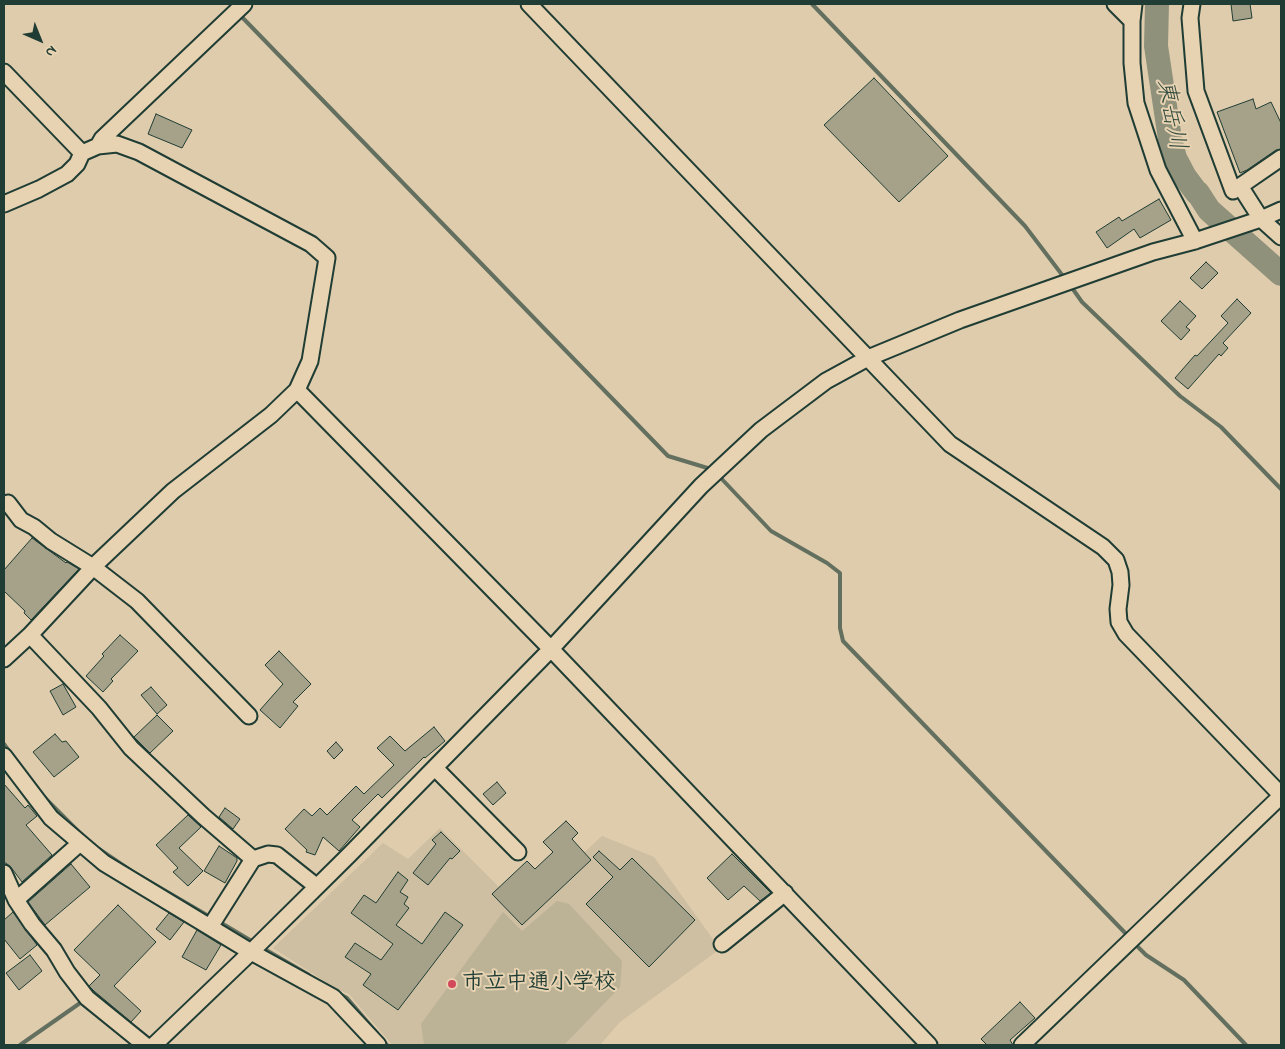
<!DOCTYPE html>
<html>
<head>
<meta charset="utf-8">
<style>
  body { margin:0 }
  #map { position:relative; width:1285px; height:1049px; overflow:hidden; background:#dfccac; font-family:"Indie Flower",sans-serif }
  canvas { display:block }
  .frame { position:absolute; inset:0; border:5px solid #1f3d34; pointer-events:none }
  .north { position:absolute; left:15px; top:15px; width:50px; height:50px; -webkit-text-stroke:4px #e7d2b1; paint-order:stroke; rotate:136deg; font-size:14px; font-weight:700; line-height:20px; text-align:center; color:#1f3d34 }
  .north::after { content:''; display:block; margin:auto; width:18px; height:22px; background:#1f3d34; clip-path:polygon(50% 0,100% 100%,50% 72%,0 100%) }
</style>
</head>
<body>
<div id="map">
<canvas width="1285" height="1049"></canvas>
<div class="frame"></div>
<div class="north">N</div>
</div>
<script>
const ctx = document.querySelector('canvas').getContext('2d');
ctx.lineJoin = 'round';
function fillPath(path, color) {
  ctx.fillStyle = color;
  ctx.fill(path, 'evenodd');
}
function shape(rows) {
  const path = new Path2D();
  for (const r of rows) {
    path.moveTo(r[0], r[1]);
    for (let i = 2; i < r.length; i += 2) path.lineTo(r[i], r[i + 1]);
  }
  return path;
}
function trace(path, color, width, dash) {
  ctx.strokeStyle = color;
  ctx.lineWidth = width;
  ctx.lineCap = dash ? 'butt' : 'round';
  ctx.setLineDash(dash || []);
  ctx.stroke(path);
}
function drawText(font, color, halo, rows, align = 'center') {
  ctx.font = font + ' "Indie Flower","Klee One",sans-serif';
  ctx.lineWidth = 4;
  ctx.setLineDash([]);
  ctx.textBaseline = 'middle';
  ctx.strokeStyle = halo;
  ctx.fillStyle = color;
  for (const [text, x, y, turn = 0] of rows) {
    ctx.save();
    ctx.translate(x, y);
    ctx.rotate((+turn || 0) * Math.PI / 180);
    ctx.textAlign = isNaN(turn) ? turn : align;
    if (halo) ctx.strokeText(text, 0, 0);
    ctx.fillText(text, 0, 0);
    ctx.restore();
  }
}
fillPath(shape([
  [440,828,522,910,602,836,654,857,720,949,620,1022,600,1045,392,1045,349,994,338,990,273,948,383,843,408,859]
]), '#cebfa2');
fillPath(shape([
  [557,901,569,904,622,961,620,987,564,1045,424,1045,421,1024,503,912,522,931]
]), '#bcb296');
trace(shape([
  [812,4,1025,226,1066,280],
  [238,13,668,456,714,470],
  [1070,285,1082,302,1180,396,1221,427,1281,489],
  [718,475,771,531,827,563,840,573,840,628,843,641,1130,938],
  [4,744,11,754],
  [44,797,82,835],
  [99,849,133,872,212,918],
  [218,921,255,943],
  [1134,943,1146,955,1184,980,1246,1045],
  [261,947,309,975],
  [338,993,347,998,377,1033],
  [381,1038,387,1045],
  [20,1045,83,1001]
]), '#636f5f', 4);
trace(shape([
  [1157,4,1156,46,1170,139,1175,158,1185,177,1197,193,1198,193,1209,210,1281,274]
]), '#90917b', 24);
const building = shape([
  [1231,4,1250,4,1252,18,1233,21,1231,4],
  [874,78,948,156,899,202,824,125,874,78],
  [1253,99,1256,109,1271,102,1281,123,1281,149,1276,150,1247,170,1240,173,1217,112,1253,99],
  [156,114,192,130,182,148,148,134,156,114],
  [1159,199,1171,220,1140,238,1134,229,1107,248,1096,232,1119,217,1122,221,1159,199],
  [1206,262,1218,273,1202,289,1190,278,1206,262],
  [1237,299,1251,313,1223,343,1228,348,1221,356,1219,354,1188,389,1175,378,1195,355,1197,356,1228,323,1221,316,1237,299],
  [1180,301,1196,316,1186,327,1190,330,1181,340,1161,321,1180,301],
  [32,538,66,563,67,562,79,569,31,620,24,613,25,611,4,591,4,570,32,538],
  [120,635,138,651,111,679,113,681,103,692,86,676,104,656,102,654,120,635],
  [279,651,311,684,293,702,298,706,280,728,260,710,283,684,265,665,279,651],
  [63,684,76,707,63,715,50,691,63,684],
  [151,687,167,705,157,714,141,695,151,687],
  [157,715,173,731,150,753,134,737,157,715],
  [434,727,445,741,425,758,424,757,382,798,378,794,352,820,360,827,339,851,323,837,315,855,306,852,307,850,285,829,304,809,312,816,320,808,327,815,356,786,364,794,394,765,377,748,390,736,405,751,434,727],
  [55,734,62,742,66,741,79,757,54,777,33,752,55,734],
  [336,742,343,750,334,759,327,751,336,742],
  [497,782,506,793,493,805,483,794,497,782],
  [4,784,25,808,28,805,37,816,26,825,52,855,22,882,10,866,4,862,4,784],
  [225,808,240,819,233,829,219,817,225,808],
  [188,815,201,827,179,848,203,871,188,886,173,872,178,868,156,845,188,815],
  [566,821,578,833,572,839,591,860,522,925,492,894,527,861,535,869,553,852,543,842,566,821],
  [441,832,460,851,452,859,450,858,428,885,413,873,436,844,432,840,441,832],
  [219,846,237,858,237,861,225,883,204,871,219,846],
  [599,851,620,870,632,858,695,920,649,967,586,904,613,877,593,857,599,851],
  [732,854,771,893,760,901,744,886,728,900,707,878,732,854],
  [71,864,90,887,45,925,28,902,71,864],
  [398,872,408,880,400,892,408,897,404,904,409,908,396,925,422,944,445,912,463,925,398,1010,363,985,371,974,345,957,355,943,381,960,393,944,351,913,364,895,376,903,398,872],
  [118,905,156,942,114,986,141,1011,131,1022,94,991,89,986,100,975,74,950,118,905],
  [13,912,37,945,20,959,4,939,4,920,13,912],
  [169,913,184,922,170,940,156,929,169,913],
  [197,930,221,945,206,970,182,957,197,930],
  [30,955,42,971,19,990,6,973,30,955],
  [1020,1002,1035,1018,1010,1040,1013,1045,987,1045,981,1039,1020,1002]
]);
fillPath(building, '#a6a189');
trace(building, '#1f3d34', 1);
const minor = shape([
  [529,4,950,444,1103,547,1116,560,1120,572,1121,585,1118,609,1119,622,1126,634,1281,795],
  [1115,4,1132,21],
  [1134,4,1132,21,1132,63,1136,103,1158,170,1195,241],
  [1192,4,1190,18,1196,91,1233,191,1281,158],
  [4,72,82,153],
  [98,146,117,144,139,152,311,244,327,258,310,361,297,390],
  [1240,186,1261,219,1281,237],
  [4,204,39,189,67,174,77,164,82,153,98,146,102,139,244,4],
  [8,503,21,520,34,527,51,541,93,567,137,601,249,716],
  [30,635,99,708,131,748,203,816,253,859,268,854,277,855,316,886],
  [4,659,30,635,97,563,173,491,271,415,297,390,551,649,929,1045],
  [4,756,51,818,104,863,251,952,333,997,378,1045],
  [435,768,518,852],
  [4,873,16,900,32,924,54,950,67,972,87,998,145,1045],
  [16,900,79,844],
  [210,927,253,859],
  [722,944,785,893],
  [154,1045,251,952,349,855,551,649,701,486,761,430,826,381,868,358,960,320,1153,252,1195,241,1261,219,1281,210],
  [1022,1045,1281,796]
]);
trace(minor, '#1f3d34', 19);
trace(minor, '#e7d2b1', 15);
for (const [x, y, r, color] of [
  [452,984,5,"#d1495b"]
]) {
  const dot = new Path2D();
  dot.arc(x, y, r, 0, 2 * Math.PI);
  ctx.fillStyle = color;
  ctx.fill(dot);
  trace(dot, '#e7d2b1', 2);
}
drawText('bold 22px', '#1f3d34', '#e7d2b1', [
  ["市立中通小学校",462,984]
], 'left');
drawText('italic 24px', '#304a3f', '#e7d2b1', [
  ["東岳川",1169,115,79]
]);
</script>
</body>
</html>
